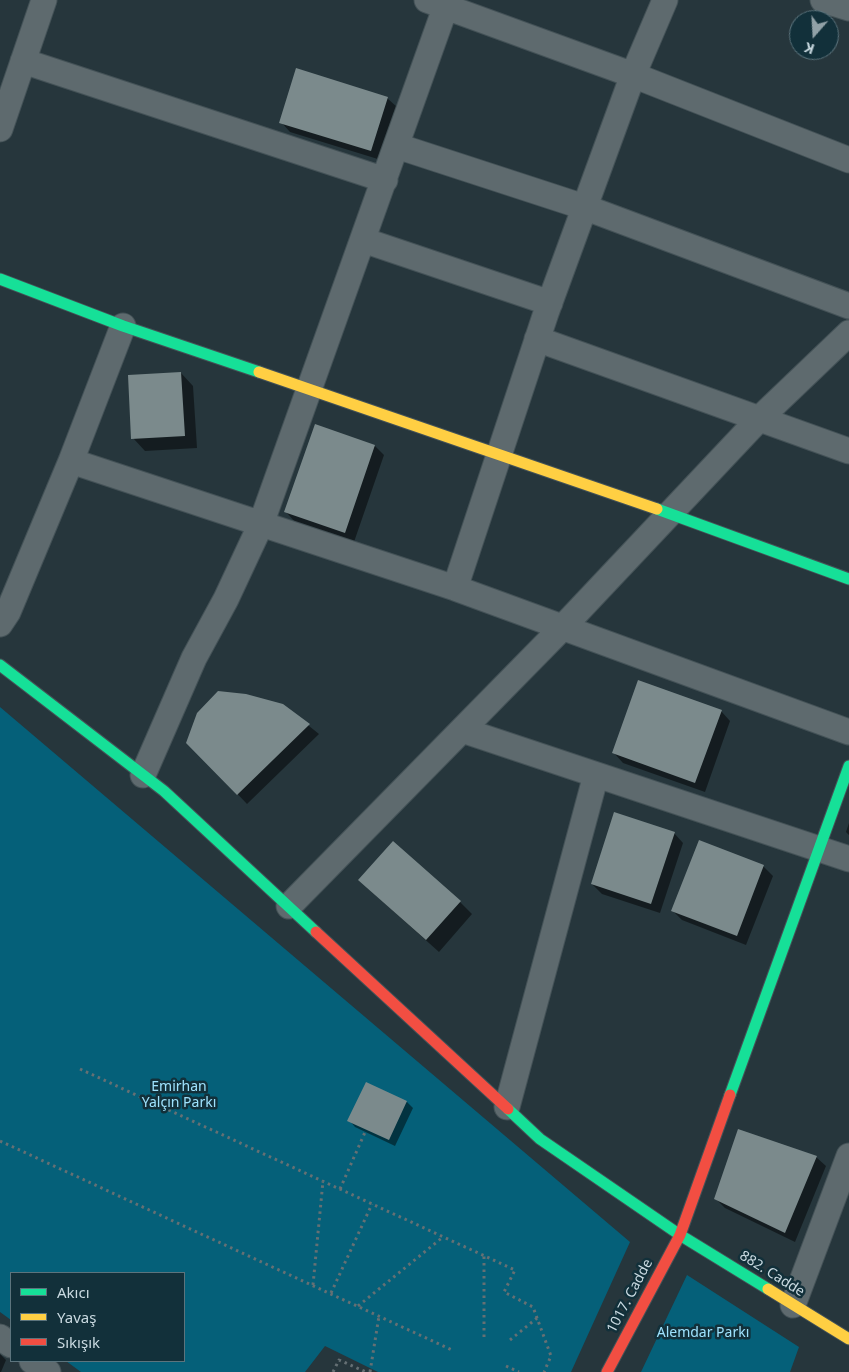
<!DOCTYPE html>
<html>
<head>
<meta charset="utf-8">
<style>
  body { margin:0 }
  #map { position:relative; width:849px; height:1372px; overflow:hidden; background:#26363c; font-family:"Noto Sans",sans-serif }
  canvas { display:block }
  .legend { position:absolute; left:10px; top:1272px; width:175px; height:90px; box-sizing:border-box; background:#12303a; border:1px solid #5c747d; margin:0; padding:6px 9px; list-style:none; font-size:15px; color:#cadae1 }
  .legend li { display:flex; align-items:center; gap:10px; height:25px }
  .legend b { width:25px; border:1px solid #5c747d }
  .north { position:absolute; left:789px; top:10px; width:50px; height:50px; box-sizing:border-box; background:#12303a; border:1px solid #5c747d; border-radius:50%; rotate:199deg; font-size:14px; font-weight:700; line-height:20px; text-align:center; color:#cadae1 }
  .north::after { content:''; display:block; margin:auto; width:18px; height:22px; background:#91a1a7; clip-path:polygon(50% 0,100% 100%,50% 72%,0 100%) }
</style>
</head>
<body>
<div id="map">
<canvas width="849" height="1372"></canvas>
<ul class="legend">
<li><b style="height:6px;background:#16e098"></b>Akıcı</li>
<li><b style="height:6px;background:#ffcf43"></b>Yavaş</li>
<li><b style="height:6px;background:#f24e42"></b>Sıkışık</li>
</ul>
<div class="north">K</div>
</div>
<script>
const ctx = document.querySelector('canvas').getContext('2d');
ctx.lineJoin = 'round';
function fillPath(path, color) {
  ctx.fillStyle = color;
  ctx.fill(path, 'evenodd');
}
function shape(rows) {
  const path = new Path2D();
  for (const r of rows) {
    path.moveTo(r[0], r[1]);
    for (let i = 2; i < r.length; i += 2) path.lineTo(r[i], r[i + 1]);
  }
  return path;
}
function trace(path, color, width, dash) {
  ctx.strokeStyle = color;
  ctx.lineWidth = width;
  ctx.lineCap = dash ? 'butt' : 'round';
  ctx.setLineDash(dash || []);
  ctx.stroke(path);
}
function drawText(font, color, halo, rows, align = 'center') {
  ctx.font = font + ' "Noto Sans",sans-serif';
  ctx.lineWidth = 5;
  ctx.setLineDash([]);
  ctx.textBaseline = 'middle';
  ctx.strokeStyle = halo;
  ctx.fillStyle = color;
  for (const [text, x, y, turn = 0] of rows) {
    ctx.save();
    ctx.translate(x, y);
    ctx.rotate((+turn || 0) * Math.PI / 180);
    ctx.textAlign = isNaN(turn) ? turn : align;
    if (halo) ctx.strokeText(text, 0, 0);
    ctx.fillText(text, 0, 0);
    ctx.restore();
  }
}
fillPath(shape([
  [0,707,630,1242,571,1372,378,1372,325,1346,305,1372,81,1372,66,1361,184,1361,184,1273,11,1273,11,1320,0,1312],
  [687,1275,799,1347,790,1372,641,1372]
]), '#056079');
fillPath(shape([
  [387,98,397,107,381,160,290,132,281,122],
  [181,373,193,386,197,448,145,451,133,438],
  [375,446,384,455,354,542,295,522,286,512],
  [283,705,319,734,247,804,188,742],
  [721,711,730,721,705,792,623,763,614,753],
  [849,823,849,835,846,832],
  [674,833,683,843,660,913,602,894,592,884],
  [763,866,773,876,746,945,682,920,673,911],
  [372,892,460,902,472,914,439,952],
  [407,1102,413,1108,395,1146,355,1127,349,1120],
  [816,1157,826,1166,795,1242,725,1208,716,1199],
  [0,1354,6,1360,1,1372,0,1372]
]), '#0007');
fillPath(shape([
  [296,68,388,97,371,151,279,123],
  [181,372,185,436,131,439,128,375],
  [315,424,375,445,345,533,284,512],
  [638,680,722,710,695,783,612,753],
  [218,691,246,694,283,704,310,724,237,795,186,743,197,713],
  [614,812,675,832,651,904,591,884],
  [699,840,764,865,737,936,671,911],
  [393,841,461,901,426,940,358,880],
  [366,1082,407,1101,389,1140,347,1121],
  [738,1129,817,1156,785,1233,714,1199]
]), '#7b8a8c');
const street = shape([
  [427,0,633,75,849,160],
  [823,0,849,8],
  [23,61,385,180],
  [0,129,44,0],
  [397,146,584,207,849,306],
  [363,240,550,303],
  [537,339,849,451],
  [71,461,455,588,849,732],
  [455,588,546,313,633,75,665,0],
  [0,624,8,612,71,461,123,326],
  [462,730,849,859],
  [143,775,194,658,226,599,261,524,448,0],
  [289,906,563,627,759,419,849,333],
  [507,1107,596,775],
  [793,1305,849,1156],
  [0,1337,11,1345],
  [32,1361,48,1372]
]);
const fast = shape([
  [0,279,123,326,259,372],
  [657,509,849,579],
  [0,665,164,791,316,932],
  [730,1095,849,766],
  [508,1109,540,1139,680,1235,768,1289]
]);
const slow = shape([
  [259,372,657,509],
  [768,1289,849,1339]
]);
const jam = shape([
  [316,932,508,1109],
  [607,1372,680,1235,730,1095]
]);
trace(street, '#445257', 27);
trace(fast, '#445257', 13);
trace(slow, '#445257', 13);
trace(jam, '#445257', 13);
trace(shape([
  [80,1069,515,1270,504,1292,533,1307,551,1356,544,1372],
  [0,1141,452,1350],
  [340,1189,366,1130],
  [313,1285,323,1181],
  [331,1293,372,1204],
  [358,1306,443,1237],
  [484,1337,484,1256],
  [510,1340,537,1318],
  [506,1366,519,1372],
  [333,1372,339,1360,366,1372],
  [370,1372,379,1316]
]), '#657074', 3, [2.5, 4]);
trace(street, '#5e6a6e', 25);
trace(fast, '#16e098', 11);
trace(slow, '#ffcf43', 11);
trace(jam, '#f24e42', 11);
drawText('14px', '#9ee2fd', '#12303a', [
  ["Emirhan",179,1087],
  ["Yalçın Parkı",179,1103],
  ["Alemdar Parkı",703,1333]
]);
drawText('14px', '#cadae1', '#12303a', [
  ["882. Cadde",772,1274,32],
  ["1017. Cadde",630,1296,-62]
]);
</script>
</body>
</html>
